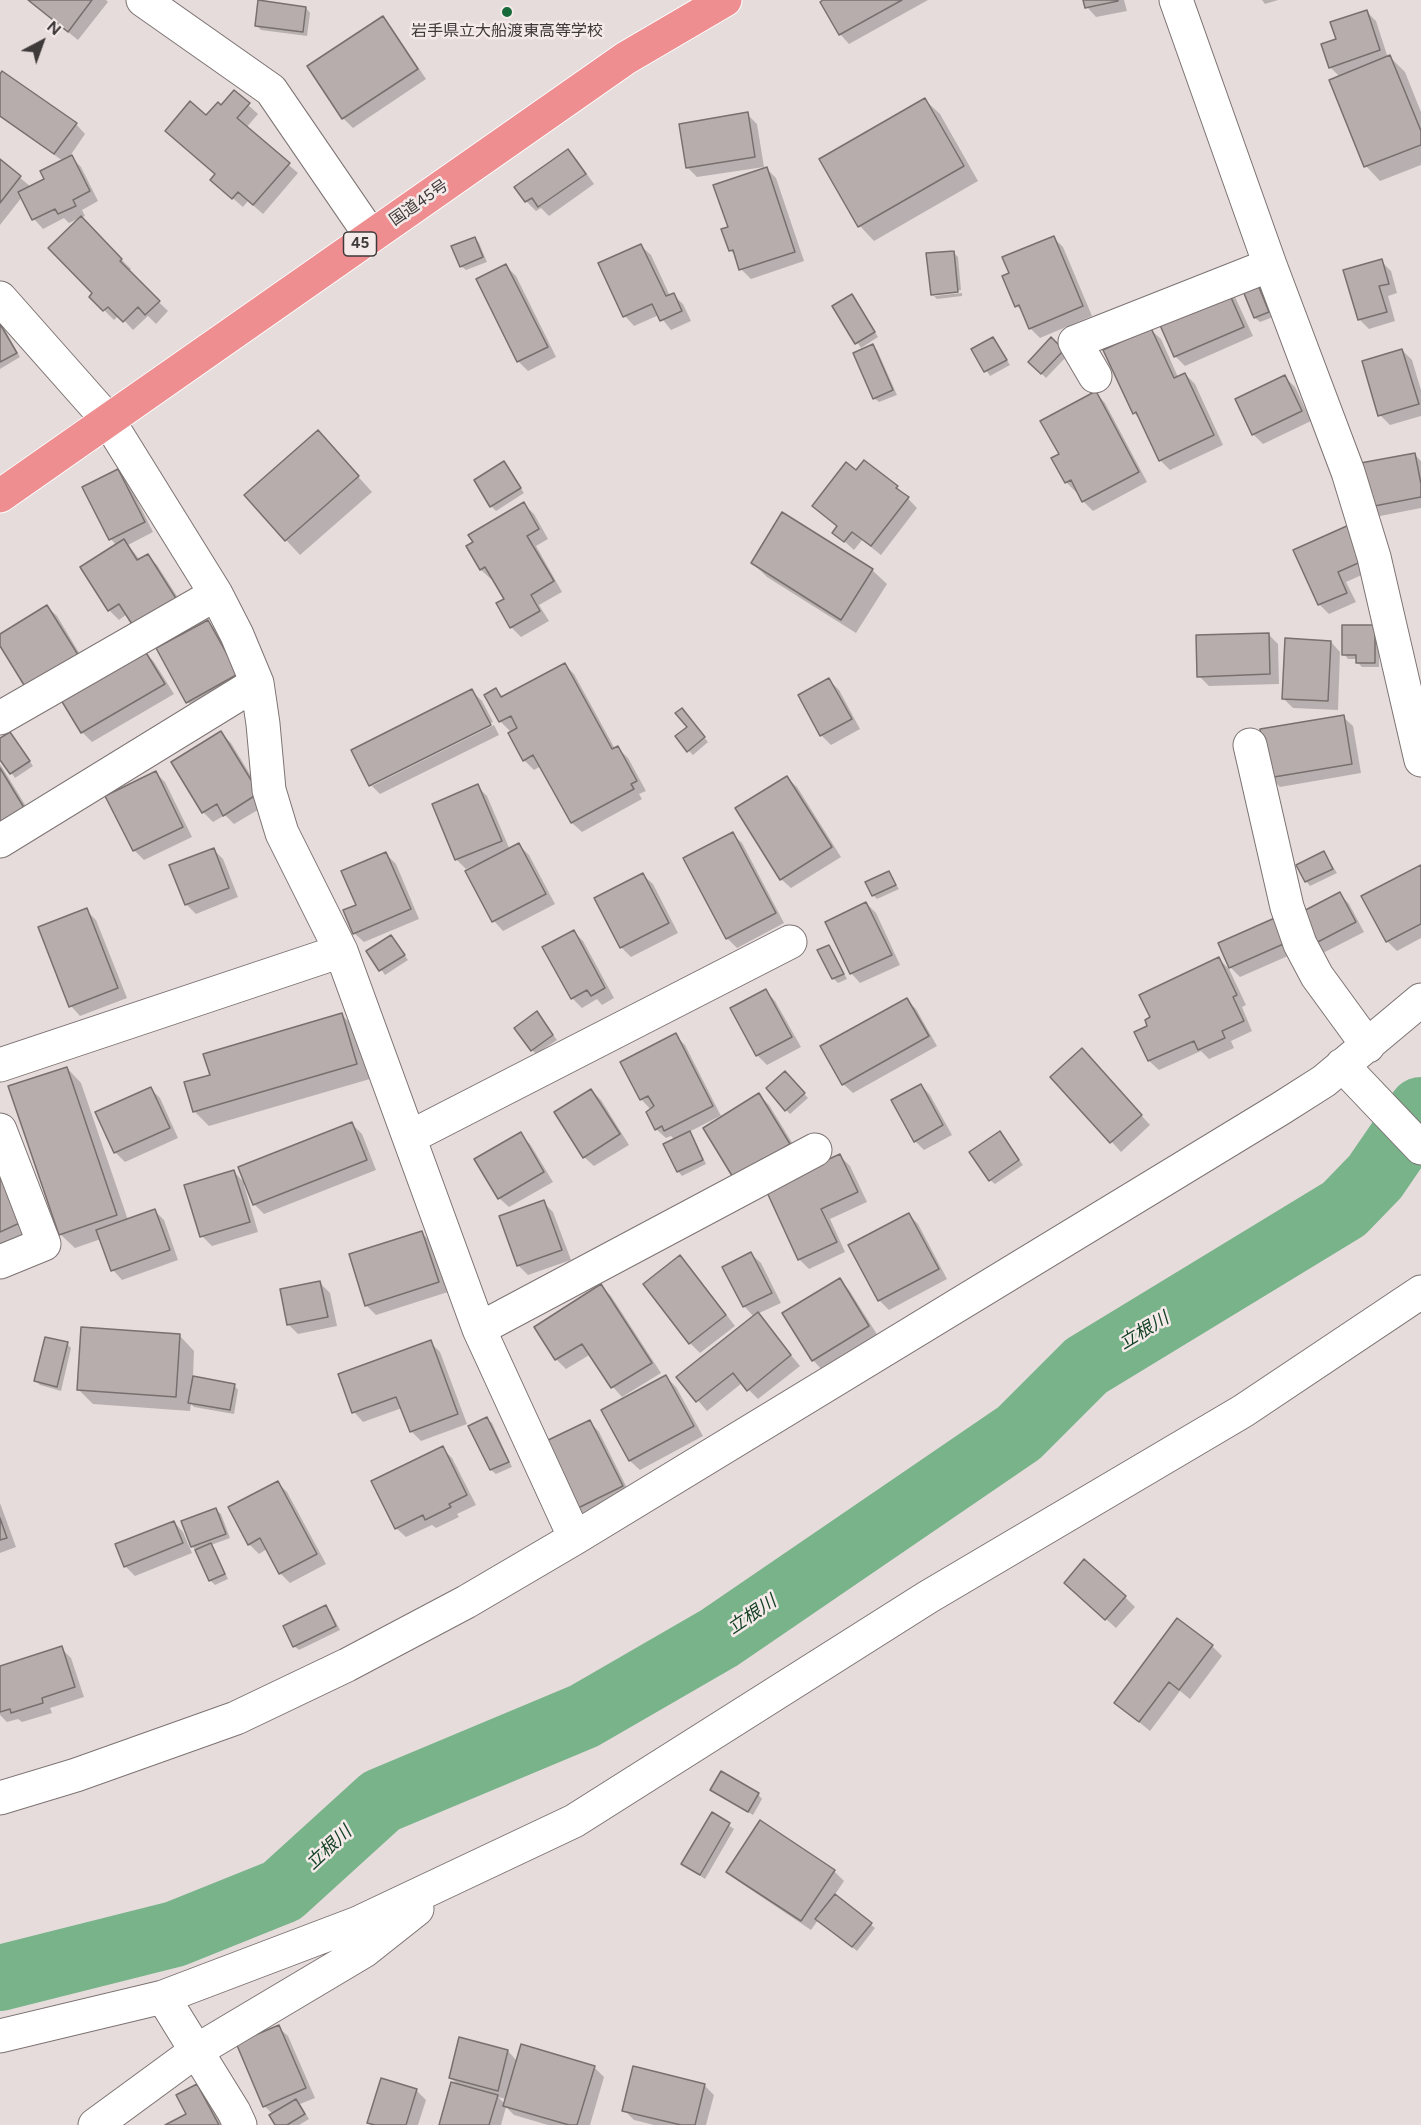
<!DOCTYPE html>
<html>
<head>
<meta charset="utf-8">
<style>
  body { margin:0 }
  #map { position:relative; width:1421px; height:2125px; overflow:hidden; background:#e7dcdc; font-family:Figtree,sans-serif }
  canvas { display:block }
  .north { position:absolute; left:12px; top:12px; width:60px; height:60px; -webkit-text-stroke:4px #f4eae9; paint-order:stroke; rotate:41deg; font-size:16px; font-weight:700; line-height:24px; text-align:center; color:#3f3a3a }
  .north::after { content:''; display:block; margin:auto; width:21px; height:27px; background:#3f3a3a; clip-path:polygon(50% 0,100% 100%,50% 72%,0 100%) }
</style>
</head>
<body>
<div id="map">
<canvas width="1421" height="2125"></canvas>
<div class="north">N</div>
</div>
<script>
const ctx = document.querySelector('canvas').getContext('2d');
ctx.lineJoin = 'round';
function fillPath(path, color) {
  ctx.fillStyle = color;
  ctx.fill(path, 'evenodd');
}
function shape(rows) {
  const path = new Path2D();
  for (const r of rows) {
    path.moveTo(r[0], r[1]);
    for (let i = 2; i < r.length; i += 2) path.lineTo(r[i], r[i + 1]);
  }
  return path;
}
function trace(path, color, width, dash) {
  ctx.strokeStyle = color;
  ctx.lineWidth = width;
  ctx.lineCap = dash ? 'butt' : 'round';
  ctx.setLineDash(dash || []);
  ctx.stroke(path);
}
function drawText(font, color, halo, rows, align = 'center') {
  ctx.font = font + ' Figtree,"Noto Sans JP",sans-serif';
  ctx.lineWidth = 5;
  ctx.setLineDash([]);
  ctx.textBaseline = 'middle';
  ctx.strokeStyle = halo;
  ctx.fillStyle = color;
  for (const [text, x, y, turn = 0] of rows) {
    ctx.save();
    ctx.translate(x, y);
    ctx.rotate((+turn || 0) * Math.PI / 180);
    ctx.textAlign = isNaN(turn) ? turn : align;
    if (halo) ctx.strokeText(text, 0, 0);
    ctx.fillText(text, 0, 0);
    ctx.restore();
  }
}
fillPath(shape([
  [28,0,106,0,108,2,78,40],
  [826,0,928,0,849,44,840,34],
  [1085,0,1124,0,1127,11,1096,17,1087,7],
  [1262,0,1278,0,1265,4],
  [306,8,310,13,307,36,261,30,256,25],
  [1366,11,1376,21,1388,58,1390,57,1405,72,1421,112,1421,165,1380,181,1366,166,1340,77,1330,67,1338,39],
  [383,18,392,28,426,79,353,128,343,118],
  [0,77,76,124,85,134,70,156,81,167,98,201,82,210,85,216,80,218,131,269,128,272,168,311,156,324,148,316,133,330,119,315,114,320,91,297,95,293,80,218,69,223,64,218,43,229,34,219,22,197,0,225,0,161,31,187,46,179,63,161,0,117],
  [234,92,258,114,246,128,298,173,263,214,248,201,243,207,222,189,216,175,206,117,221,107],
  [925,100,940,114,978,181,874,241,860,226,821,160],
  [747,114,757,124,764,167,697,177,687,167],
  [568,151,577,160,594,184,549,216,541,208,536,211,526,201],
  [767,169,776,178,804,261,751,279,741,269,737,257,730,250,730,228],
  [1053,237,1063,247,1092,316,1040,338,1030,328,1024,313,1017,306,1011,274],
  [475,238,479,243,487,262,466,270,461,266],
  [641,246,651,255,670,296,673,295,683,304,691,321,671,330,659,315,634,326,625,316,600,264],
  [953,252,958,257,961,290,934,293,934,296,932,294],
  [1381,261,1391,271,1397,293,1388,296,1395,321,1369,329,1359,319],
  [506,266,516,276,556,357,528,371,518,361,478,280],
  [1260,286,1273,317,1260,322,1255,318,1243,287],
  [1225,288,1235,297,1253,336,1185,366,1175,356],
  [962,293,962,296,937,299,934,296],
  [856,301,878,337,861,348,834,307],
  [0,326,5,330,20,357,0,369],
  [1151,330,1161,339,1178,377,1185,374,1195,384,1223,445,1170,470,1160,460,1142,421,1134,413],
  [993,338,1010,365,990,376,973,350],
  [1051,340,1067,356,1046,378,1030,362],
  [872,346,877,350,897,395,879,402,874,398],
  [1402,350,1412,360,1421,390,1421,416,1390,425,1380,415],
  [1285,377,1295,387,1311,421,1263,444,1253,434],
  [1096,393,1105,403,1147,482,1093,511,1083,501,1078,491,1076,492,1066,482,1061,455],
  [318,432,372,492,300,555,286,540],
  [1414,454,1421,461,1421,508,1375,517,1365,507],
  [504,463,524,493,496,511,491,506],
  [117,471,127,480,153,532,128,545,140,560,148,556,157,565,191,618,127,614,119,620,109,610,116,545,111,539,84,488],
  [857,472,897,487,917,508,881,555,862,540,854,550,834,532,838,527,814,506],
  [524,504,534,514,548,539,536,546,562,592,539,605,549,621,521,637,511,627,506,600,493,578,491,579,481,570,468,547],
  [1349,527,1373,570,1346,582,1356,602,1329,614,1320,605,1295,551],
  [752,562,872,570,887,584,856,633,767,577],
  [47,607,57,616,93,676,0,643,0,636],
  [208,621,217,631,246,684,197,711,188,702],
  [1379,631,1379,667,1362,667,1358,663,1358,659,1348,659,1344,654],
  [1268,634,1278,644,1279,684,1209,686,1199,676],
  [1331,642,1340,652,1338,710,1293,708,1283,698],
  [145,652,154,662,174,694,92,742,83,733,63,700],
  [565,665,574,674,615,749,618,748,628,758,646,791,639,794,642,799,582,832,572,823,541,766,534,770,524,760,512,733,500,721,496,690,504,698],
  [829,680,839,690,860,729,831,745,821,735],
  [472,691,482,701,493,722,372,782,372,786,494,725,499,735,380,794,371,785,353,750],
  [686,715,708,742,693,755,689,751,689,727],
  [1343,717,1353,726,1361,773,1280,787,1270,777],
  [10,733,33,766,15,778,0,757,0,740],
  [221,733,231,743,268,804,234,824,225,815,213,822,203,812,173,763],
  [0,764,35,821,0,842],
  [156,773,165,782,192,837,144,860,134,850],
  [787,778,797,787,841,857,791,888,781,879],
  [477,786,487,796,510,850,519,845,529,855,555,904,503,931,494,921,467,872,476,867,475,865,466,869,456,859],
  [732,834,742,843,784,923,737,948,727,938,685,858],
  [214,850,223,859,238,897,196,914,186,904],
  [1324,853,1337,873,1310,886,1306,881],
  [386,854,396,864,419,919,364,942,354,933,358,905],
  [1421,867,1421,938,1397,951,1387,941],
  [889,873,899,889,877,899,873,895],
  [643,875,653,884,678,933,631,957,621,947],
  [1340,894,1349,904,1364,932,1323,953,1313,944],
  [866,903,876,913,900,965,860,983,851,973],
  [86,910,96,920,127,998,80,1016,71,1006],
  [1276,919,1297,952,1240,977,1230,967,1220,944],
  [574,932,583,941,614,998,602,1005,597,999,582,1008,572,998],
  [391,937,408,960,385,975,368,951],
  [829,946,833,951,847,979,838,983,833,978],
  [1219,959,1229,969,1246,1005,1242,1007,1252,1031,1231,1041,1234,1048,1209,1059,1201,1051,1159,1070,1149,1061,1136,1033,1149,1027],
  [766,991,775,1001,801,1047,767,1065,757,1055],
  [906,999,916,1009,937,1046,853,1093,843,1084],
  [341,1014,356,1029,370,1079,209,1126,194,1111,211,1076],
  [541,1018,557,1040,536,1054,532,1050],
  [675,1035,685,1045,722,1118,759,1095,769,1105,799,1154,745,1187,720,1116,689,1132,694,1138,706,1164,682,1176,678,1171,675,1140,671,1136,666,1138,656,1129,651,1110,641,1099,623,1062],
  [1092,1060,1150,1125,1121,1152,1053,1077],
  [67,1068,81,1083,128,1220,155,1211,164,1220,178,1260,122,1280,113,1270,101,1239,75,1248,60,1234],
  [785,1073,808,1098,790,1114,786,1110],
  [921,1085,930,1095,952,1135,924,1150,915,1141],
  [150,1088,160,1098,178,1138,125,1162,115,1152],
  [591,1090,601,1100,629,1145,594,1166,584,1157],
  [352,1124,362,1134,376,1170,264,1214,254,1204],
  [520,1134,530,1144,553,1182,509,1207,499,1198],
  [1004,1138,1023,1165,995,1184,990,1180],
  [840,1156,850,1166,867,1202,830,1219,845,1252,809,1269,799,1259],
  [0,1161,33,1231,0,1245],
  [233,1171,246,1184,244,1185,258,1232,212,1246,202,1236],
  [543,1202,553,1212,571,1260,528,1275,518,1265],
  [909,1215,918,1224,947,1279,889,1310,879,1300],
  [422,1233,431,1242,448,1292,376,1315,366,1305],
  [751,1254,761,1263,781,1303,757,1314,800,1366,758,1399,742,1383,707,1411,678,1377,754,1317,744,1306],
  [680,1257,690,1267,735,1326,700,1353,690,1343],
  [840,1280,849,1290,878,1336,822,1370,813,1360],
  [320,1283,330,1293,337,1326,298,1334,288,1324],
  [601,1286,611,1296,661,1373,622,1397,613,1387,591,1354,566,1369,556,1359,536,1328],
  [180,1336,194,1351,193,1377,234,1385,238,1390,234,1414,194,1407,191,1404,190,1411,93,1404,78,1389],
  [430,1342,440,1352,467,1424,421,1441,411,1431,402,1408,363,1422,354,1412,340,1375],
  [67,1344,71,1348,61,1391,40,1385,36,1381],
  [666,1377,676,1387,703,1436,640,1470,630,1461,603,1411],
  [487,1419,492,1423,512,1467,496,1474,491,1470,470,1427],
  [590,1422,599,1432,631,1496,587,1517,578,1508],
  [442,1448,452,1458,476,1505,457,1514,459,1517,436,1528,432,1525,406,1537,396,1528],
  [277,1482,287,1492,326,1564,290,1583,280,1573,267,1549,259,1554,249,1544],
  [0,1503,16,1547,0,1553],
  [216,1510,221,1514,230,1538,211,1545,215,1550,228,1579,215,1585,210,1580,197,1552,189,1543],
  [174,1522,183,1532,192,1553,135,1576,125,1566],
  [1076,1592,1125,1597,1135,1607,1116,1628],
  [326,1606,330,1611,340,1630,299,1650,294,1646],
  [1177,1621,1212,1646,1222,1656,1190,1699,1180,1691,1150,1731,1116,1703],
  [61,1648,71,1658,84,1697,50,1708,52,1713,22,1722,18,1719,7,1722,0,1715,0,1667],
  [712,1790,758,1794,762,1799,753,1815],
  [712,1814,734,1829,705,1879,682,1864],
  [728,1871,834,1871,844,1881,834,1896,875,1928,857,1951,818,1920,811,1930,738,1881],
  [278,2027,288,2036,315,2098,300,2104,309,2119,299,2125,276,2125,273,2114,264,2106],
  [508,2051,517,2061,594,2067,604,2077,590,2125,548,2125,514,2115,506,2107,501,2125,441,2125,459,2086,451,2078],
  [498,2097,506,2099,505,2104],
  [704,2085,714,2095,706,2125,654,2125,634,2120,624,2110],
  [196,2086,206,2096,222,2125,168,2125,188,2114],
  [416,2090,426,2100,418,2125,372,2125,369,2122]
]), '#0003');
trace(shape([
  [0,1978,175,1934,282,1891,381,1801,584,1716,719,1638,1019,1433,1086,1366,1344,1209,1375,1177,1421,1110]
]), '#78b389', 66);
const building = shape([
  [28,0,92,0,68,32,28,0],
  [258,0,306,7,303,32,255,26,258,0],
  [823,0,902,0,839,35,820,2,823,0],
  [1083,0,1118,0,1118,1,1085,8,1083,0],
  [1367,10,1380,50,1329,68,1321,44,1336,39,1330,22,1367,10],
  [383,16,418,69,342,119,307,66,383,16],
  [1390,55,1421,131,1421,145,1364,167,1329,80,1390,55],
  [2,71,77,123,54,154,0,116,0,74,2,71],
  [234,90,250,103,237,118,290,163,253,205,238,192,232,199,210,180,215,174,165,131,190,101,206,115,218,102,221,105,234,90],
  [925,98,964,166,858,227,819,159,925,98],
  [748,112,755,157,686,168,679,124,748,112],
  [568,149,586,174,538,207,532,198,525,202,514,187,568,149],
  [72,155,90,191,73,200,76,206,58,214,55,209,32,220,18,192,44,179,40,171,72,155],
  [0,159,21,176,0,203,0,159],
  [767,167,795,252,739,270,733,250,729,251,721,229,728,227,713,185,767,167],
  [81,216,122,259,120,261,160,301,145,315,138,307,123,322,108,307,103,311,89,297,92,293,48,248,81,216],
  [1054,236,1083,306,1029,329,1019,305,1015,307,1002,276,1009,273,1002,257,1054,236],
  [475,237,483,257,460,267,451,246,475,237],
  [641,244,666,296,674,293,682,311,660,321,652,304,623,317,598,263,641,244],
  [954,251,958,292,931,295,926,253,954,251],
  [1382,259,1389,284,1379,286,1387,312,1358,320,1343,270,1382,259],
  [506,264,548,347,517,362,476,279,506,264],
  [1256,280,1269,312,1254,318,1241,286,1256,280],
  [1226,286,1244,327,1174,357,1156,316,1226,286],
  [852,294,875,332,855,344,832,306,852,294],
  [0,324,17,353,0,362,0,324],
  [1151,328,1174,378,1185,373,1214,435,1159,461,1136,412,1133,414,1103,350,1151,328],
  [993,337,1007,360,984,372,971,349,993,337],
  [1051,337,1064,350,1041,374,1028,362,1051,337],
  [873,344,893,390,873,399,853,353,873,344],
  [1402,349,1419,404,1378,416,1362,361,1402,349],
  [1285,375,1302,411,1252,435,1235,399,1285,375],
  [1096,391,1139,472,1082,502,1071,480,1065,483,1051,458,1059,454,1040,421,1096,391],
  [318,430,359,476,285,541,244,495,318,430],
  [1415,453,1421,484,1421,497,1364,508,1355,464,1415,453],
  [864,460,898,486,896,488,909,497,871,546,852,532,844,542,832,533,837,526,812,506,846,462,856,470,864,460],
  [504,461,521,488,490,507,474,480,504,461],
  [118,469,145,522,109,540,82,487,118,469],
  [524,502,539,529,527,536,554,581,531,595,540,611,510,628,496,603,504,599,485,567,480,570,466,546,473,542,468,535,524,502],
  [782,512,873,569,841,620,751,563,782,512],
  [1349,525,1365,560,1338,572,1347,593,1318,605,1293,550,1349,525],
  [124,539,137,560,148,554,182,608,139,635,119,604,108,611,80,567,124,539],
  [47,605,85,666,32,698,0,646,0,634,47,605],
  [208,620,238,674,186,703,156,648,208,620],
  [1342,625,1375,625,1375,663,1356,663,1356,655,1342,655,1342,625],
  [1269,633,1270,674,1197,677,1196,635,1269,633],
  [1285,638,1331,641,1328,701,1282,699,1285,638],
  [145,651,165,684,81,733,61,700,145,651],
  [565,663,612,749,618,746,637,781,631,784,634,789,571,823,533,755,523,761,508,733,517,728,511,716,499,722,484,695,496,688,501,697,565,663],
  [829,678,852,719,820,736,798,695,829,678],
  [472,689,491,725,369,786,351,750,472,689],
  [682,708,705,737,687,752,675,736,687,727,675,713,682,708],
  [1344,715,1352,764,1268,778,1260,729,1344,715],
  [221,731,259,793,223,816,217,804,202,813,171,762,221,731],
  [10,732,30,761,10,774,0,760,0,738,10,732],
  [0,768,26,811,0,826,0,768],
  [156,771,183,827,133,851,105,796,156,771],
  [787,776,832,847,780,880,735,808,787,776],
  [478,784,502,841,455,860,432,804,478,784],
  [733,832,776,913,726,939,683,858,733,832],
  [519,843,546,894,492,922,465,871,519,843],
  [214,848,229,888,185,905,169,865,214,848],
  [1324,851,1333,869,1305,882,1296,865,1324,851],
  [386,852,411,909,353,934,343,910,356,905,341,871,386,852],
  [1421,865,1421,924,1386,942,1361,896,1421,865],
  [889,871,896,885,872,896,865,882,889,871],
  [643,873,669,923,620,948,594,898,643,873],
  [1340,892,1356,922,1312,945,1296,915,1340,892],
  [866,902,892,955,850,974,825,922,866,902],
  [87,908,118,988,69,1007,38,927,87,908],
  [1277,917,1288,942,1229,968,1218,943,1277,917],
  [574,930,605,988,591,996,587,990,571,999,542,947,574,930],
  [391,935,405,955,379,971,366,951,391,935],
  [829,945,844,974,832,979,817,950,829,945],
  [1219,957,1237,995,1233,997,1244,1021,1222,1031,1225,1038,1198,1050,1194,1041,1148,1061,1134,1032,1147,1026,1145,1020,1150,1017,1139,995,1219,957],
  [766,989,792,1037,756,1056,730,1008,766,989],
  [907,998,929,1036,842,1085,820,1046,907,998],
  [537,1011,553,1035,531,1051,514,1028,537,1011],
  [342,1013,357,1064,193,1112,184,1082,210,1075,203,1054,342,1013],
  [676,1033,713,1106,664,1131,662,1126,655,1130,646,1112,654,1106,648,1096,640,1100,620,1062,676,1033],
  [1082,1048,1142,1115,1110,1143,1050,1077,1082,1048],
  [67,1067,117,1215,59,1235,8,1086,67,1067],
  [785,1071,805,1093,785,1111,766,1088,785,1071],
  [921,1084,943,1125,914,1142,891,1100,921,1084],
  [151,1087,170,1128,114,1153,95,1112,151,1087],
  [591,1089,620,1134,583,1158,554,1112,591,1089],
  [759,1093,790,1144,734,1179,703,1128,759,1093],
  [352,1122,367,1160,253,1205,238,1167,352,1122],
  [690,1131,703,1160,677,1172,663,1144,690,1131],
  [1000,1131,1019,1160,989,1181,969,1152,1000,1131],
  [521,1132,544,1172,498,1199,474,1159,521,1132],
  [840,1154,858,1192,821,1209,837,1242,798,1260,765,1188,840,1154],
  [0,1168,24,1221,0,1232,0,1168],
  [234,1170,250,1222,200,1237,184,1185,234,1170],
  [544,1200,562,1250,517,1266,499,1216,544,1200],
  [155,1209,170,1250,111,1271,96,1230,155,1209],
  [909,1213,939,1269,878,1301,848,1245,909,1213],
  [422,1231,439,1282,365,1306,349,1254,422,1231],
  [751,1252,772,1293,743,1307,722,1267,751,1252],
  [680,1255,726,1315,689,1344,643,1284,680,1255],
  [840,1278,869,1326,812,1361,782,1313,840,1278],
  [320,1281,328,1317,287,1325,280,1289,320,1281],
  [601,1284,652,1363,611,1388,582,1344,555,1360,534,1327,601,1284],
  [758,1312,791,1355,747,1391,733,1373,696,1402,676,1377,758,1312],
  [81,1327,180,1334,176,1397,77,1390,81,1327],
  [45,1337,68,1342,57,1387,34,1381,45,1337],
  [431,1340,458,1414,410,1432,396,1397,352,1413,338,1374,431,1340],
  [666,1375,694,1426,629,1461,601,1410,666,1375],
  [193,1376,235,1384,230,1410,188,1403,193,1376],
  [487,1417,509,1462,490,1470,468,1426,487,1417],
  [590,1420,623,1486,576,1509,544,1442,590,1420],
  [443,1446,467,1495,449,1504,451,1507,425,1520,423,1515,395,1529,371,1481,443,1446],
  [278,1481,317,1554,279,1574,260,1538,248,1545,228,1507,278,1481],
  [216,1508,226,1534,191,1547,181,1521,216,1508],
  [0,1518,7,1538,0,1540,0,1518],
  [174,1521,183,1543,124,1567,115,1544,174,1521],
  [211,1543,225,1574,209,1581,195,1550,211,1543],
  [1084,1559,1126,1596,1105,1620,1064,1583,1084,1559],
  [326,1605,336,1626,293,1647,283,1626,326,1605],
  [1177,1618,1213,1645,1179,1690,1169,1682,1139,1722,1114,1703,1177,1618],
  [62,1646,75,1687,42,1698,43,1703,11,1713,10,1709,0,1712,0,1666,62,1646],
  [721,1771,759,1793,748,1812,710,1790,721,1771],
  [712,1812,730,1823,700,1875,681,1864,712,1812],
  [760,1820,835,1870,801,1921,726,1872,760,1820],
  [835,1894,872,1923,852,1947,815,1919,835,1894],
  [279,2025,306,2088,263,2107,236,2043,279,2025],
  [459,2037,508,2050,498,2091,449,2078,459,2037],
  [521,2044,595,2066,577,2125,569,2125,503,2106,521,2044],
  [633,2066,705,2084,695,2125,681,2125,622,2111,633,2066],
  [381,2078,417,2089,406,2125,375,2125,367,2123,381,2078],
  [451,2082,498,2095,489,2125,439,2125,451,2082],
  [197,2084,219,2125,165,2125,186,2114,176,2095,197,2084],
  [296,2099,305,2114,287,2125,275,2125,269,2115,296,2099]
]);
fillPath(building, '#b7adad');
trace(building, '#786f6f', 1.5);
const minor = shape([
  [143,0,271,90,371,236],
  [1176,0,1270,265,1348,472,1374,557,1421,760],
  [0,298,108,420,216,594,237,635,257,683,263,724,269,790,282,833,341,951,479,1329,575,1538],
  [1095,376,1075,342,1270,265],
  [0,718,216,594],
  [1250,745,1287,907,1300,944,1317,976,1368,1046],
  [0,841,257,683],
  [0,1065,341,951],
  [1342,1065,1421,1148],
  [0,1130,44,1244,0,1262],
  [410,1137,790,942],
  [479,1329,815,1150],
  [0,1798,76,1775,236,1718,347,1665,466,1602,575,1538,1280,1109,1324,1081,1421,1000],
  [163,1997,234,2112,240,2125],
  [0,2036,163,1997,358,1923,574,1821,928,1597,1243,1411,1421,1292],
  [95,2125,196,2051,364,1951,417,1909]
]);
const trunk = shape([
  [0,496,626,58,725,0]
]);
trace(minor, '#7c7372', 35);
trace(trunk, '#fff', 35);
trace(minor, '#fff', 33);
trace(trunk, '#ee8e90', 33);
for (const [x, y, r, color] of [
  [507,12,6,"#196a3b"]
]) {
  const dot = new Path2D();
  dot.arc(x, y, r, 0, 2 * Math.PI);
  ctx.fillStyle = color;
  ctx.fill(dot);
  trace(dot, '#f4eae9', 2);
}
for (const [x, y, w] of [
  [360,244,33]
]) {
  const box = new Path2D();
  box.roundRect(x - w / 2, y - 12, w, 24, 4.5);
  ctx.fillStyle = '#f4eae9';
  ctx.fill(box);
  trace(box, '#3f3a3a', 1.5);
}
drawText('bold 15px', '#3f3a3a', null, [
  ["45",360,244]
]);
drawText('16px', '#3f3a3a', '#f4eae9', [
  ["岩手県立大船渡東高等学校",507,31]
]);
drawText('16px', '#3f3a3a', '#f4eae9', [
  ["国道45号",419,203,-35]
]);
drawText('italic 18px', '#154225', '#f4eae9', [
  ["立根川",1144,1331,-31],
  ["立根川",752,1615,-34],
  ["立根川",329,1848,-43]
]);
</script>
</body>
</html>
